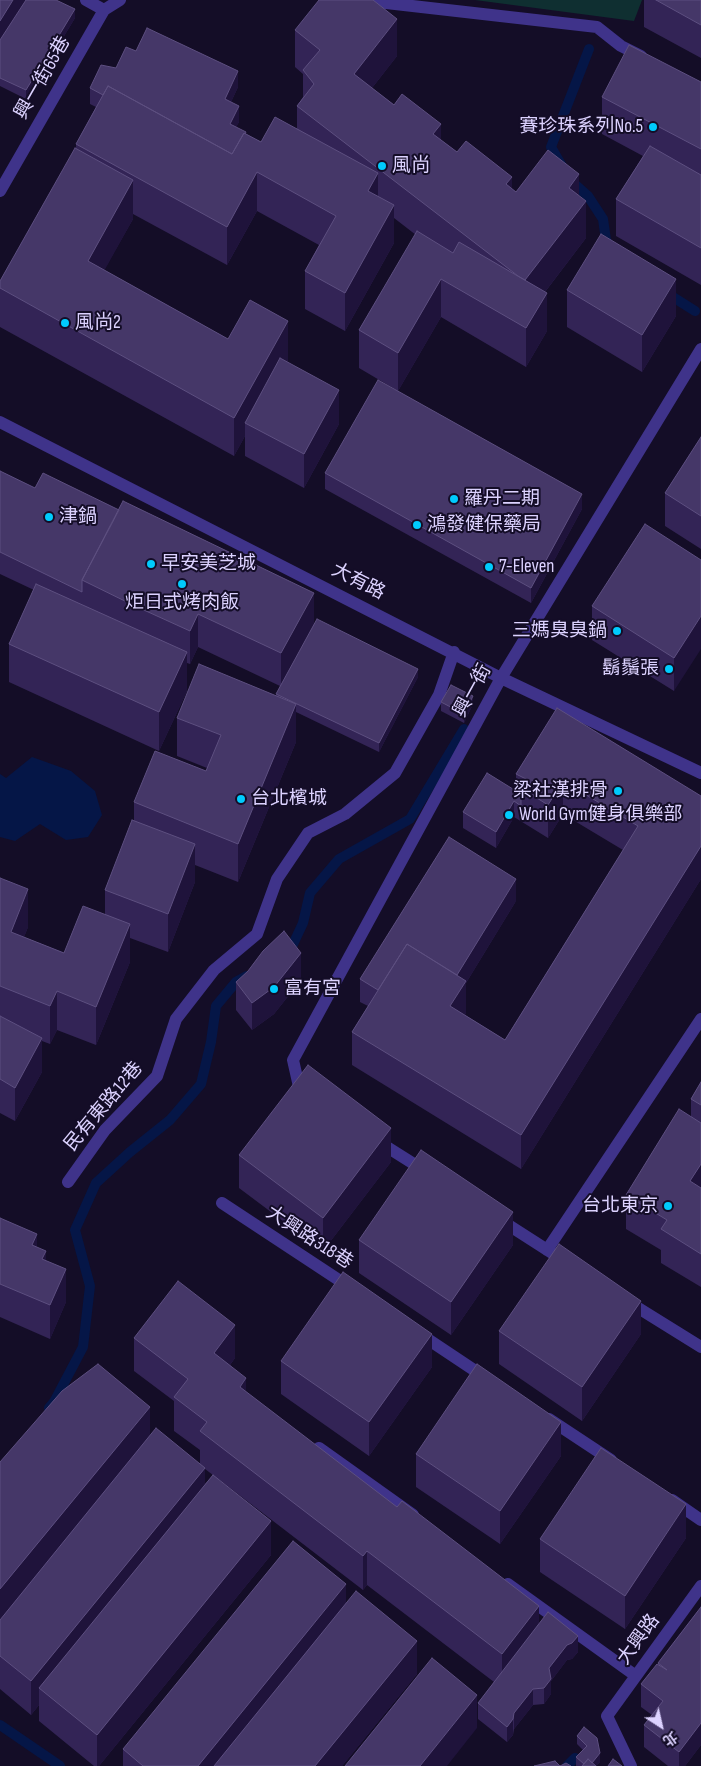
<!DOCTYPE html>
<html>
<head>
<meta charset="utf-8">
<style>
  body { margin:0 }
  #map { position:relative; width:701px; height:1766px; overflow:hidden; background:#140d27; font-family:"Sofia Sans Condensed","Noto Sans TC",sans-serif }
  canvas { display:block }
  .north { position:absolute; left:636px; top:1701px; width:50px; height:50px; -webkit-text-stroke:4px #140d27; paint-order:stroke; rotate:145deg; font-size:14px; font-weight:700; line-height:20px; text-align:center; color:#dcd2ff }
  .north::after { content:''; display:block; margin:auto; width:18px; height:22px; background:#dcd2ff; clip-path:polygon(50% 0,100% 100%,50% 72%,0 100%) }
</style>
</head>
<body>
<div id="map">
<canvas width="701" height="1766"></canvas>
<div class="north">北</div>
</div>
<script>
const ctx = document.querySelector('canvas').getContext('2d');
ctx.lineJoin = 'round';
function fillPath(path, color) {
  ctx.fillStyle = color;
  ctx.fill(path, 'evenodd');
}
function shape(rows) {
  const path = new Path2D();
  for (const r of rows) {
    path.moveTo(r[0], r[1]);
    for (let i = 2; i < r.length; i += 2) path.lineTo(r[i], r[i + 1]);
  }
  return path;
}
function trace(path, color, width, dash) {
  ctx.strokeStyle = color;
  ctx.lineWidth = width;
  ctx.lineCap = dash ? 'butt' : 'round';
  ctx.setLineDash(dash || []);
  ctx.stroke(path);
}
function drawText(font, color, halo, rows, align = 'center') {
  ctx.font = font + ' "Sofia Sans Condensed","Noto Sans TC",sans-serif';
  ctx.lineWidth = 4;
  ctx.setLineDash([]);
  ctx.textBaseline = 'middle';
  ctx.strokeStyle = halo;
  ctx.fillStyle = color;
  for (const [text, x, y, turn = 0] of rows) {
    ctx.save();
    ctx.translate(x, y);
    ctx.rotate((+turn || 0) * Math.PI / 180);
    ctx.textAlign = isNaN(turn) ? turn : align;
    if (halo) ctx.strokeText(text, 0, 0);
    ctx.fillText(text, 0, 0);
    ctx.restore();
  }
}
fillPath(shape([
  [475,0,642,0,634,21]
]), '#0f2f31');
fillPath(shape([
  [32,757,71,771,95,791,102,815,88,837,66,840,40,824,15,841,0,837,0,774,6,778]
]), '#051647');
trace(shape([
  [563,168,551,147,589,49],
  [570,180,588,196,603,219,606,240,610,247],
  [665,292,695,311],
  [288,955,303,923,310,893,339,859,410,819,464,729],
  [49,1408,54,1402,83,1347,90,1286,75,1230,96,1183,130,1152,170,1120,201,1084,211,1042,216,1006,236,982,247,976],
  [0,1725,60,1766],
  [567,1766,575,1758]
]), '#051647', 10);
trace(shape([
  [86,0,104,10],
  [360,0,597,27,621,46,641,56],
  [0,191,104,10,120,0],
  [0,422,501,678,701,773],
  [303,1093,300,1091,293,1060,501,678,701,349],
  [379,1142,425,1171],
  [68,1182,105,1130,157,1076,176,1019,214,970,257,934,277,879,308,833,345,814,395,773,439,695,454,652],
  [222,1203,351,1288],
  [499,1219,566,1262],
  [547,1250,701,1019],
  [627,1301,701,1347],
  [417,1332,486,1378],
  [549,1419,611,1460],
  [319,1448,413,1515],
  [672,1500,701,1520],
  [508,1584,636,1676],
  [631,1766,607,1716,701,1586]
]), '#3f338a', 12);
fillPath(shape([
  [0,0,75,18,26,99,0,86],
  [644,0,701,0,701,58,644,27],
  [295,30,397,56,372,88,457,152,516,192,579,196,586,238,545,292,547,331,526,367,441,317,398,391,359,368,359,330,416,235,394,218,394,243,345,331,305,309,305,271,319,245,257,211,227,265,133,214,133,219,104,270,228,339,288,360,287,362,339,424,304,488,245,456,245,436,234,456,0,327,0,281,76,148,76,144,96,107,90,104,90,88,116,68,136,51,238,87,231,102,239,122,236,127,246,134,261,142,297,128,297,106,303,97,303,74,295,67],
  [701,82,701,285,616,236,616,199,643,156,602,134,602,97],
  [567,290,676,316,642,372,567,327],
  [701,437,701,549,665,526,665,493],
  [0,471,314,624,418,677,379,752,296,712,296,742,238,882,195,865,195,882,168,952,130,938,130,962,96,1045,57,1030,50,1044,42,1041,42,1072,15,1121,0,1113,0,878,28,927,24,937,64,953,105,914,105,890,134,821,134,802,206,771,207,768,177,756,177,718,276,696,280,686,198,647,190,664,187,663,187,691,159,751,9,682,9,644,34,590,0,574],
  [325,473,582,509,531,603,325,489],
  [701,560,674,691,592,640,592,606],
  [441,702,473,704,464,723,441,711],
  [516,774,701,796,701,879,521,1169,352,1065,352,1032,368,1006,360,1002,360,979,516,901,466,983,465,1015,505,1040,623,850,563,814,548,838,514,817,496,848,463,828,463,812,516,791],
  [301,980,274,1014,252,1030,236,1010,236,982],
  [701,1082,701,1287,661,1263,661,1250,626,1229,626,1195,691,1117,691,1099],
  [239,1155,391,1162,323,1251,239,1188],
  [0,1218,37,1247,66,1302,50,1339,0,1317],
  [359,1240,513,1245,451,1335,359,1273],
  [499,1331,641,1334,582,1421,499,1364],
  [134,1338,235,1358,230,1365,246,1392,539,1624,578,1652,572,1659,567,1660,551,1681,551,1694,544,1704,533,1705,514,1729,513,1735,507,1742,478,1719,478,1703,494,1682,367,1585,363,1590,217,1478,271,1555,99,1766,94,1766,39,1721,39,1705,31,1715,0,1689,0,1462,150,1436,200,1464,200,1450,174,1431,174,1401,134,1371],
  [205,1469,213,1475,205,1484],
  [281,1361,432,1367,369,1456,281,1394],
  [416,1454,561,1456,500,1544,416,1487],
  [686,1538,625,1629,540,1572,540,1539],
  [346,1603,417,1674,342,1766,123,1766,123,1749],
  [701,1607,701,1745,685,1766,668,1766,644,1747,644,1725,652,1715,641,1707,641,1684,658,1664,658,1663],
  [584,1727,600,1762,596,1766,576,1766,576,1757,583,1750,577,1744,577,1736]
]), '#332456');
fillPath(shape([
  [13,0,28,0,0,48,0,21],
  [75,9,75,18,26,99,26,90],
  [397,19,397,56,354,111,354,74],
  [238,71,238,87,225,115,225,99],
  [239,106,239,122,230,140,230,124],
  [441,124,441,161,433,134],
  [257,172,257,211,227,265,227,227],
  [378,173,378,211,368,191],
  [579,174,579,210,586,201,586,238,525,318,525,281,569,188],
  [512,177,512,214,506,184],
  [133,180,133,219,88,300,88,261],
  [394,205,394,243,345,331,345,293],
  [441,279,441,317,398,391,398,353],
  [676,279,676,316,642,372,642,335],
  [547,293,547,331,526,367,526,328],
  [288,321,288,360,251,426,245,423,245,436,234,456,234,418],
  [339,390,339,424,304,488,304,454],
  [582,494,582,509,531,603,531,588],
  [314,593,314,626,281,686,281,653],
  [198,614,198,647,190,664,190,631],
  [701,616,701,649,674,691,674,658],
  [187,652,187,691,159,751,159,712],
  [418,669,418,677,379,752,379,743],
  [473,696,473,704,464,723,464,714],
  [296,704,296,742,238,882,238,844],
  [563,781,563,814,548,838,548,805],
  [514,801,514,817,496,848,496,832],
  [195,844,195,882,168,952,168,914],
  [701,846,701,879,521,1169,521,1135],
  [516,879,516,901,466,983,466,1014,450,1039,450,1006,452,983],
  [28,889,28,927,11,970,11,932],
  [130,924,130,962,96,1045,96,1007],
  [301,953,301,980,274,1014,252,1030,252,1003],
  [57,991,57,1030,50,1044,50,1006],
  [42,1038,42,1072,15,1121,15,1088],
  [391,1128,391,1162,323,1251,323,1218],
  [701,1164,701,1197,690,1181],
  [513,1212,513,1245,451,1335,451,1302],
  [37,1234,37,1267,32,1245],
  [46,1251,46,1284,42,1259],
  [66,1269,66,1302,50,1339,50,1305],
  [641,1301,641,1334,582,1421,582,1387],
  [235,1325,235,1358,214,1386,214,1353],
  [432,1334,432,1367,369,1456,369,1422],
  [246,1378,246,1412,240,1387],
  [150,1407,150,1441,0,1622,0,1589],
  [561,1422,561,1456,500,1544,500,1511],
  [205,1468,205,1502,39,1688,39,1705,31,1715,31,1681],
  [686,1504,686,1538,625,1629,625,1596],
  [271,1521,271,1555,99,1766,97,1766,97,1735],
  [367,1551,367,1585,363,1590,363,1556],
  [346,1584,346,1617,225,1766,198,1766],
  [539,1606,539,1640,502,1688,502,1654],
  [578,1636,578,1652,572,1659,567,1660,551,1681,551,1694,544,1704,544,1688,549,1668,567,1645],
  [417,1641,417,1674,342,1766,315,1766],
  [533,1689,533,1705,514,1729,514,1713],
  [477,1695,477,1728,447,1766,420,1766],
  [513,1719,513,1735,507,1742,507,1727],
  [701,1723,701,1745,685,1766,679,1766,679,1752],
  [600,1753,600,1762,596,1766,589,1766]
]), '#1f133b');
const building = shape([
  [0,0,13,0,0,21,0,0],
  [26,0,56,0,75,9,26,90,0,78,0,40,26,0],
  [319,0,373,0,397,19,354,74,394,105,402,94,441,124,433,134,457,152,466,141,512,177,506,184,516,192,548,150,579,174,569,188,586,201,525,280,518,276,297,106,314,84,303,70,320,50,295,30,319,0],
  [656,0,701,0,701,25,656,0],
  [147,28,238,71,225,99,239,106,230,124,246,132,245,134,244,133,232,154,108,86,103,95,90,88,101,65,116,68,126,47,136,51,147,28],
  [629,45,701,82,701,149,602,97,629,45],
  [108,86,232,154,244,133,261,142,275,117,378,173,368,191,394,205,345,293,305,271,336,216,257,172,227,227,76,144,108,86],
  [650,146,701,175,701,248,616,199,650,146],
  [75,148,133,180,88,261,228,339,250,300,288,321,234,418,0,288,0,281,75,148],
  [417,231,453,253,459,242,547,293,526,328,441,279,398,353,359,330,417,231],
  [601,234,676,279,642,335,567,290,601,234],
  [280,358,339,390,304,454,245,423,280,358],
  [378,380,582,494,531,588,325,473,378,380],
  [701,437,701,516,665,493,701,437],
  [0,471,35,488,43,473,119,510,82,580,82,592,0,552,0,471],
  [123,501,314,593,281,653,198,614,190,631,135,606,82,580,123,501],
  [645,524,701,560,701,616,674,658,592,606,645,524],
  [36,584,187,652,159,712,9,644,36,584],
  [317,619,418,669,379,743,276,694,317,619],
  [199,664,296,704,238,844,134,802,155,751,206,771,221,735,177,718,199,664],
  [451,685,473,696,464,714,441,702,451,685],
  [557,708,701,796,701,846,521,1135,352,1032,407,944,466,981,450,1006,505,1040,638,826,563,781,548,805,521,788,526,779,516,774,557,708],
  [487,773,521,794,521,806,514,801,496,832,463,812,487,773],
  [132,820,195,844,168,914,105,890,132,820],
  [449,837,516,879,457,975,407,944,378,990,360,979,449,837],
  [0,878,28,889,11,932,64,953,83,906,130,924,96,1007,57,991,50,1006,0,986,0,878],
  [284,931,301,953,274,987,252,1003,236,982,248,971,263,951,284,931],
  [0,1016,42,1038,15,1088,0,1079,0,1016],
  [308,1065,391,1128,323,1218,239,1155,308,1065],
  [701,1082,701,1105,691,1099,701,1082],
  [679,1109,701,1123,701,1164,690,1181,701,1188,701,1254,661,1229,667,1220,626,1195,679,1109],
  [421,1150,513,1212,451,1302,359,1240,421,1150],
  [0,1218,37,1234,32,1245,46,1251,42,1259,66,1269,50,1305,0,1284,0,1218],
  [559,1244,641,1301,582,1387,499,1331,559,1244],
  [343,1272,432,1334,369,1422,281,1361,343,1272],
  [178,1281,235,1325,214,1353,246,1378,240,1387,397,1507,402,1501,539,1606,502,1654,367,1551,363,1556,200,1431,207,1422,174,1397,188,1379,134,1338,178,1281],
  [98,1364,150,1407,0,1589,0,1462,62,1391,98,1364],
  [477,1364,561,1422,500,1511,416,1454,477,1364],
  [156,1428,205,1468,31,1681,0,1656,0,1620,156,1428],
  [601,1448,686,1504,625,1596,540,1539,601,1448],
  [213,1475,271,1521,97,1735,39,1688,213,1475],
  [293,1541,346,1584,198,1766,143,1766,123,1749,293,1541],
  [356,1591,417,1641,315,1766,214,1766,356,1591],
  [701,1607,701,1723,679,1752,644,1725,663,1701,641,1684,657,1664,667,1670,658,1663,701,1607],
  [548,1612,578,1636,572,1643,567,1645,549,1668,551,1679,544,1688,533,1689,514,1713,513,1719,507,1727,478,1703,548,1612],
  [432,1658,477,1695,420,1766,345,1766,432,1658],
  [584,1727,597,1738,600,1753,592,1763,588,1759,584,1764,576,1757,587,1746,577,1736,584,1727],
  [588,1759,596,1766,582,1766,588,1759],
  [613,1759,622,1766,608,1766,613,1759],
  [555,1761,560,1766,566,1763,571,1766,534,1766,555,1761]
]);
fillPath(building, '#453768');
trace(building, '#5d4f80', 1);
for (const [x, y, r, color] of [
  [653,127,5,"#00cbfd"],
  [382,166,5,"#00cbfd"],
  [65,323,5,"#00cbfd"],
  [454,499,5,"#00cbfd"],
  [49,517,5,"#00cbfd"],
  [417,525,5,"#00cbfd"],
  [151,564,5,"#00cbfd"],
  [489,567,5,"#00cbfd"],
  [182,584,5,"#00cbfd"],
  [617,631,5,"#00cbfd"],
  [669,669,5,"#00cbfd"],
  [618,791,5,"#00cbfd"],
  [241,799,5,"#00cbfd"],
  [509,815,5,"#00cbfd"],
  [274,989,5,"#00cbfd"],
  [668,1206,5,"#00cbfd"]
]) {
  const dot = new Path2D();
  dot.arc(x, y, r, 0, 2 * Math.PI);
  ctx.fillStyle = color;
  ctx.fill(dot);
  trace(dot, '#140d27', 2);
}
drawText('19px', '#dcd2ff', '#140d27', [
  ["興一街65巷",43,78,-60],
  ["大有路",358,582,27],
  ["興一街",473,691,-61],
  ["民有東路12巷",104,1107,-50],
  ["大興路318巷",309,1238,33],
  ["大興路",639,1640,-54]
]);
drawText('19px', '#dcd2ff', '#140d27', [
  ["賽珍珠系列No.5",643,127,"right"],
  ["風尚",392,166],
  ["風尚2",75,323],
  ["羅丹二期",464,499],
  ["津鍋",59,517],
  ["鴻發健保藥局",427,525],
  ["早安美芝城",161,564],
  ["7-Eleven",499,567],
  ["炬日式烤肉飯",182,603,"center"],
  ["三媽臭臭鍋",607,631,"right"],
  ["鬍鬚張",659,669,"right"],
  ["梁社漢排骨",608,791,"right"],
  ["台北檳城",251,799],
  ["World Gym健身俱樂部",519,815],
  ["富有宮",284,989],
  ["台北東京",658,1206,"right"]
], 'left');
</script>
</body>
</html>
